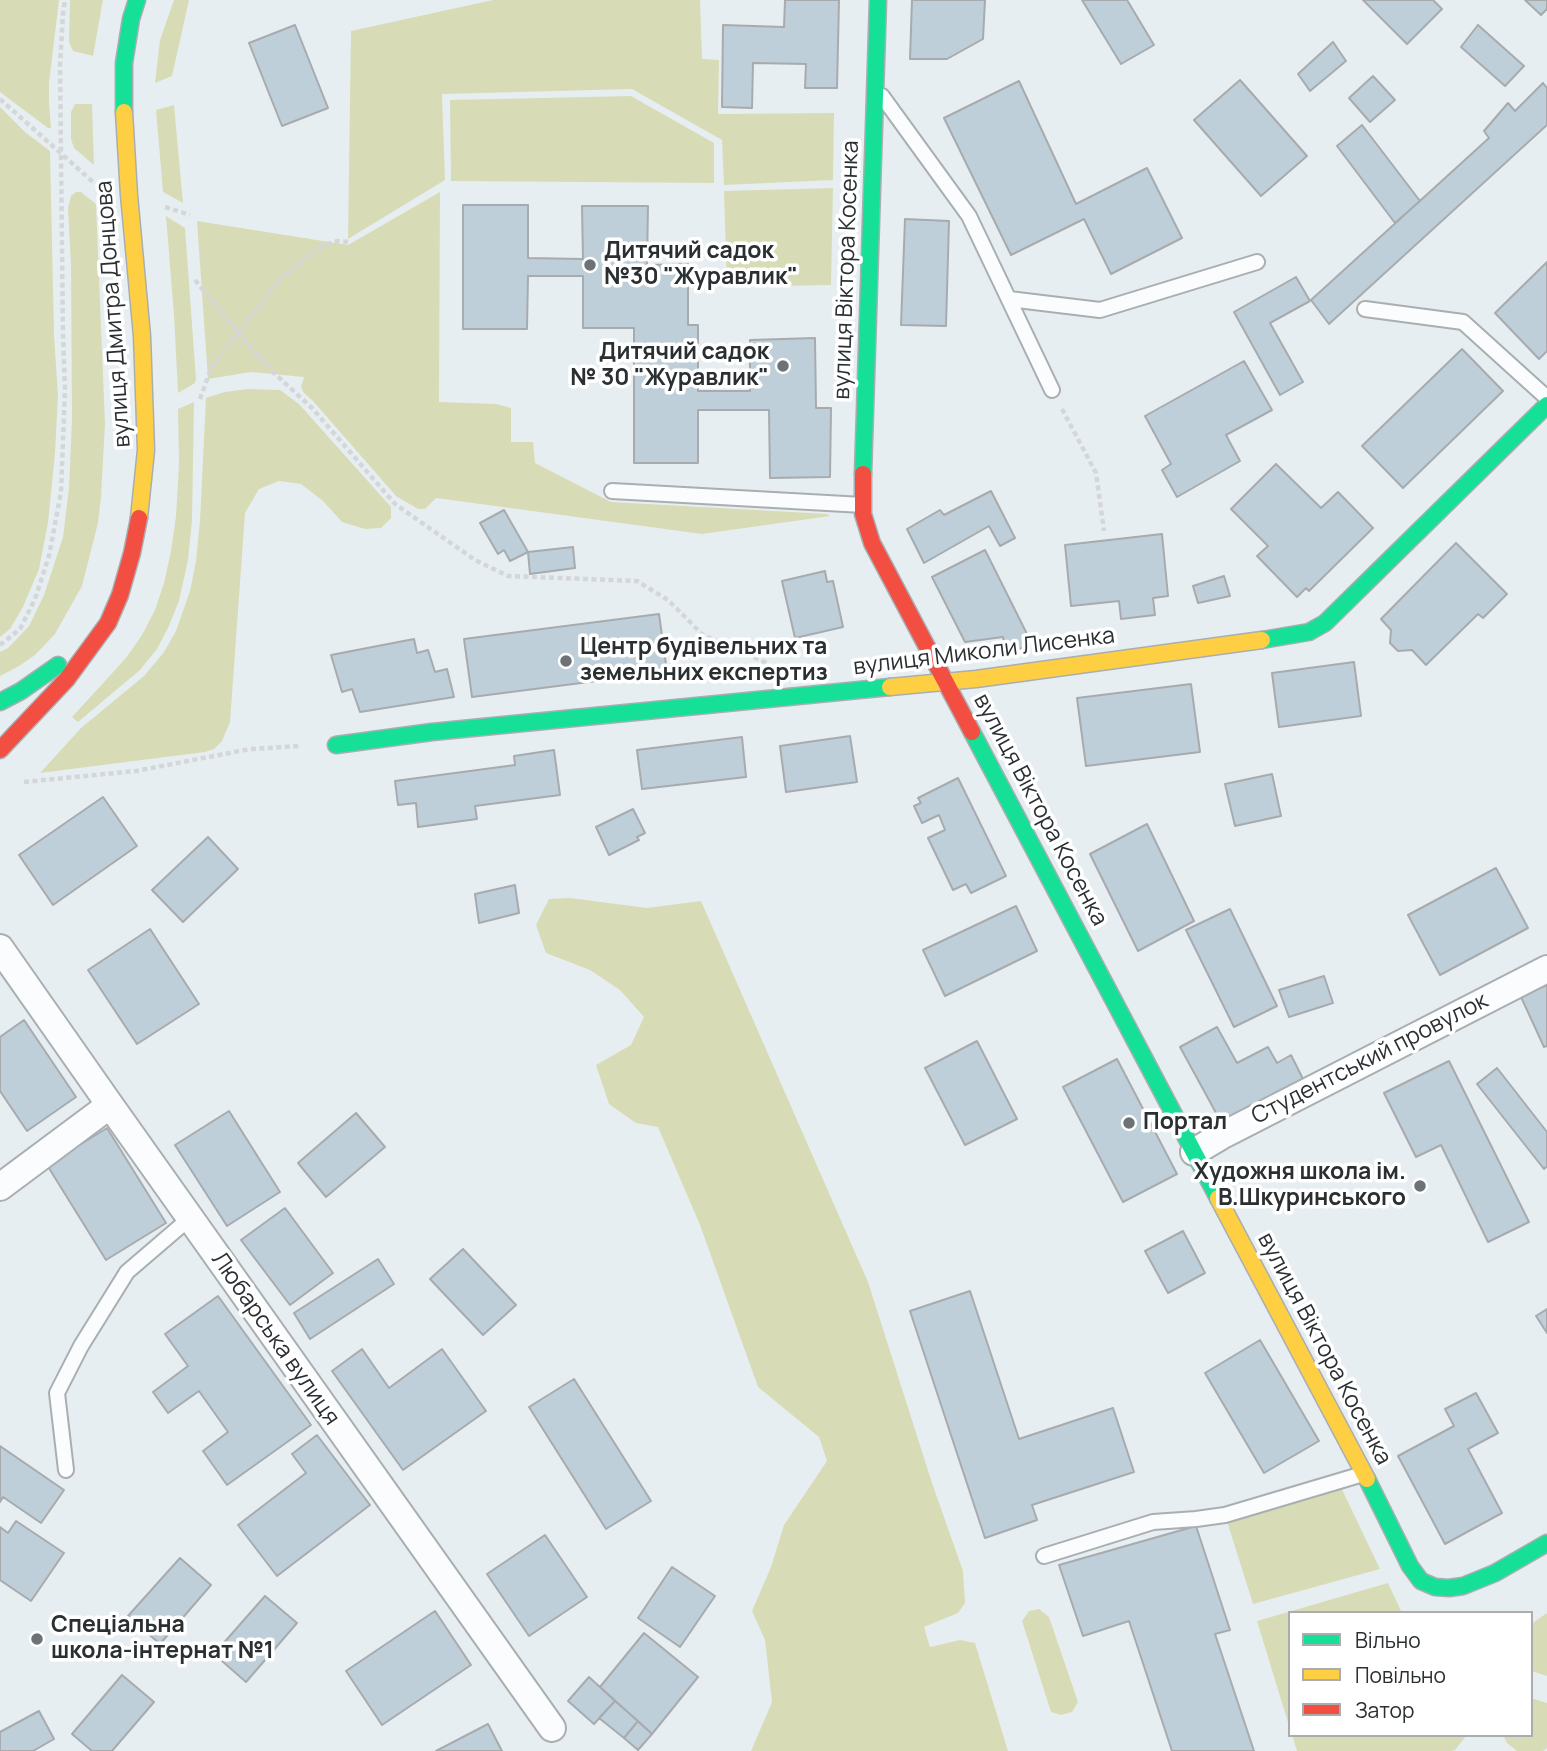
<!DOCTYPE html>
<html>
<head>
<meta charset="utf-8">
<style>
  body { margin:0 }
  #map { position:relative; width:1547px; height:1751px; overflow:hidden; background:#e7eef2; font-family:Manrope,sans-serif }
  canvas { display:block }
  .legend { position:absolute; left:1288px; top:1611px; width:245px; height:126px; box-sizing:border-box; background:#fff; border:2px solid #aaacad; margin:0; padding:9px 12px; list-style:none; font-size:21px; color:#2a2f31 }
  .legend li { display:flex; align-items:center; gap:14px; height:35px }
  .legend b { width:35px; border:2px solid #aaacad }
</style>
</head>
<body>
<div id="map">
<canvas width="1547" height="1751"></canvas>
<ul class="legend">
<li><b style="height:9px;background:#16e098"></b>Вільно</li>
<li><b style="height:9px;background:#ffcf43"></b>Повільно</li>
<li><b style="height:9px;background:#f24e42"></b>Затор</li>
</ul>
</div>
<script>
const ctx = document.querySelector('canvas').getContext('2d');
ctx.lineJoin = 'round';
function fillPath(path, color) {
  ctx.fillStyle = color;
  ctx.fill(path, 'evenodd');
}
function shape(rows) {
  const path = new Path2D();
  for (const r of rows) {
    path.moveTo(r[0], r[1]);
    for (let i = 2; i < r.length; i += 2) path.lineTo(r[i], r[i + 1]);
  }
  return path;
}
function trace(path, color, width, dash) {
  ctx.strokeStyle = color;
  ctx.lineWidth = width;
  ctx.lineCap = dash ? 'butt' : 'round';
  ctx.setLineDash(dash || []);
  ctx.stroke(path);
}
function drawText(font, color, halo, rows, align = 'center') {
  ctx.font = font + ' Manrope,sans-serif';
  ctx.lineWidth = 7;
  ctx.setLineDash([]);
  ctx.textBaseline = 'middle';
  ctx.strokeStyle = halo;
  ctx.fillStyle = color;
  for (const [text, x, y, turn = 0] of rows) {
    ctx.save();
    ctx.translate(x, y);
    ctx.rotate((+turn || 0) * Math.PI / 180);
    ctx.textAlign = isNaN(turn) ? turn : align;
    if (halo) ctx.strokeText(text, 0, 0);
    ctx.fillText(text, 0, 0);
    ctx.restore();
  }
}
fillPath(shape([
  [0,0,59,0,49,83,49,103,51,128,48,128,0,92],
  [70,0,103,0,93,56,73,51,69,42],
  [174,0,189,0,172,76,155,83,160,40],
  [493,0,700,0,702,59,719,60,718,114,834,113,833,180,724,185,722,140,632,89,442,94,445,180,348,239,351,31],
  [631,96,714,143,714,183,451,181,450,100],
  [75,104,92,104,94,165,74,148,71,139,71,112],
  [174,105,183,203,163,192,156,110],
  [0,107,25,132,50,151,54,335,58,395,55,453,48,523,39,569,23,607,10,629,0,637],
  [833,188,831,285,727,287,724,191],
  [76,192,81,192,96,204,105,424,101,497,98,523,82,586,55,634,35,655,19,666,0,676,0,652,8,648,29,626,44,595,63,537,69,488,72,419,71,267,68,208,71,196],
  [440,192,439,402,496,404,511,408,511,442,533,442,535,463,611,502,827,514,830,516,702,534,436,498,425,509,418,509,396,496,313,401,304,393,301,387,304,377,251,372,208,379,197,221,348,245],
  [166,216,185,228,196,379,195,383,178,393,174,315],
  [248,389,280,390,299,404,391,507,391,518,381,528,365,529,342,522,323,501,301,484,279,481,259,489,245,513,230,722,222,741,214,749,205,752,40,773,81,728,144,676,164,652,176,631,190,591,196,561,200,520,206,398,225,392],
  [194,402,192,520,188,560,179,601,168,628,157,649,140,670,78,722,72,717,126,658,142,635,155,610,164,583,171,551,176,516,179,464,178,409],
  [570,898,647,908,701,901,868,1282,932,1483,963,1571,965,1603,958,1613,924,1627,930,1647,960,1640,975,1643,1008,1751,751,1751,772,1702,765,1640,752,1611,771,1567,784,1525,827,1461,819,1437,758,1387,700,1225,658,1127,636,1123,609,1104,596,1065,631,1045,644,1017,620,990,590,970,546,953,536,925,549,899],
  [1338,1481,1380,1569,1253,1604,1225,1515],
  [1388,1583,1402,1613,1290,1613,1290,1729,1257,1621],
  [1039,1609,1049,1617,1078,1702,1072,1712,1061,1715,1051,1712,1022,1621,1029,1611],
  [1547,1613,1547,1676,1531,1671,1531,1624],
  [1531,1698,1547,1703,1547,1748,1543,1751,1517,1751,1507,1743,1503,1735,1531,1735],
  [1292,1735,1467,1735,1455,1750,1451,1751,1297,1751]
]), '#d8dcb6');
const building = shape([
  [785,0,839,0,837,88,805,88,806,64,753,63,752,108,722,107,723,25,784,27,785,0],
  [912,0,985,0,983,39,947,59,910,59,912,0],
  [1082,0,1127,0,1154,45,1121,64,1082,0],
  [1363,0,1433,0,1442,9,1407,44,1363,0],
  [1525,0,1547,0,1547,9,1541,15,1525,0],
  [295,25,328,108,282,126,249,43,295,25],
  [1478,25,1524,66,1505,86,1461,47,1478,25],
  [1333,42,1346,61,1310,91,1298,74,1333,42],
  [1373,76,1395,100,1370,122,1349,98,1373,76],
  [1240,80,1307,156,1261,196,1194,120,1240,80],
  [1019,81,1076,204,1147,168,1182,238,1111,274,1084,219,1011,255,944,118,1019,81],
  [1543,83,1547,88,1547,125,1329,324,1311,300,1489,138,1484,131,1508,103,1515,111,1543,83],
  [1362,125,1420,201,1395,223,1337,146,1362,125],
  [463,205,528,205,528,258,583,259,582,206,648,206,647,265,688,264,688,325,698,325,698,391,750,391,750,340,815,338,816,408,831,408,830,477,770,478,769,410,698,410,698,463,634,463,634,328,583,328,583,276,528,276,527,329,463,329,463,205],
  [905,219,949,221,946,326,901,325,905,219],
  [1547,262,1547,351,1539,359,1495,313,1547,262],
  [1296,277,1310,301,1270,323,1303,382,1280,395,1234,312,1296,277],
  [1462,349,1503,391,1403,488,1362,446,1462,349],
  [1244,361,1272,410,1226,435,1240,461,1177,497,1162,470,1171,464,1145,416,1244,361],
  [1276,464,1321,508,1338,492,1373,528,1309,591,1306,588,1297,597,1257,556,1268,546,1231,509,1276,464],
  [991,491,1015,538,1000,546,989,526,924,563,907,529,940,510,944,515,991,491],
  [504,510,528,552,510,561,504,550,498,554,480,523,504,510],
  [1162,534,1168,596,1153,598,1155,615,1121,619,1119,601,1071,606,1065,545,1162,534],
  [1456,543,1507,594,1483,618,1478,614,1426,665,1412,650,1398,651,1390,643,1391,630,1381,619,1456,543],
  [573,547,575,568,530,574,528,552,573,547],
  [985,550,1026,632,1029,647,1005,651,1003,637,965,642,932,577,985,550],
  [825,571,827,582,833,581,843,627,795,638,782,581,825,571],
  [1224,576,1230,596,1198,603,1193,586,1224,576],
  [659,614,667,672,472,697,464,639,659,614],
  [414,639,417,653,428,650,435,672,447,669,454,697,360,712,352,689,342,692,331,655,414,639],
  [1354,662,1361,716,1279,727,1272,673,1354,662],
  [1191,684,1200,752,1086,766,1077,698,1191,684],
  [850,736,857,782,786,792,780,746,850,736],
  [742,737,746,777,642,789,637,750,742,737],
  [554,750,560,795,475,806,477,819,418,827,416,803,398,805,395,781,515,765,514,756,554,750],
  [1272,774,1281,816,1235,826,1225,784,1272,774],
  [958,778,1006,876,971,893,966,884,953,890,928,838,945,830,939,815,922,823,914,806,921,803,918,798,958,778],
  [103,797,137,846,53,905,19,855,103,797],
  [633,809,645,833,637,837,639,840,609,855,596,827,633,809],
  [1147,824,1194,921,1138,951,1090,854,1147,824],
  [208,837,238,869,183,922,152,890,208,837],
  [1496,868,1528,928,1440,975,1408,915,1496,868],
  [515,885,519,913,479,923,475,894,515,885],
  [1016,906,1037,951,945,996,923,950,1016,906],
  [1230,909,1277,1006,1234,1027,1186,930,1230,909],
  [150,929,199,1004,137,1044,88,970,150,929],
  [1324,976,1333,1003,1289,1017,1279,990,1324,976],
  [1547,985,1547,1046,1544,1047,1521,997,1547,985],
  [24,1020,76,1097,27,1131,0,1091,0,1037,24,1020],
  [1217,1027,1237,1063,1268,1047,1277,1063,1291,1055,1303,1079,1221,1122,1180,1047,1217,1027],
  [977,1041,1017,1119,965,1145,925,1068,977,1041],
  [1117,1059,1177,1174,1123,1202,1063,1087,1117,1059],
  [1449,1061,1529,1222,1488,1242,1441,1145,1416,1157,1384,1093,1449,1061],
  [1497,1068,1547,1132,1547,1166,1544,1169,1477,1084,1497,1068],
  [229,1111,280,1192,227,1226,175,1145,229,1111],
  [356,1113,385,1147,326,1197,298,1163,356,1113],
  [107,1128,166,1223,106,1260,47,1165,107,1128],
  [285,1208,333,1273,290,1305,241,1240,285,1208],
  [1183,1231,1205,1273,1168,1293,1145,1251,1183,1231],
  [463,1249,516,1305,483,1335,430,1279,463,1249],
  [378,1259,394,1284,310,1339,294,1313,378,1259],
  [970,1291,1019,1439,1113,1408,1134,1472,1032,1505,1037,1520,985,1538,910,1311,970,1291],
  [218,1296,311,1425,227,1485,203,1451,228,1432,199,1391,168,1413,153,1392,188,1366,165,1334,218,1296],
  [1547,1309,1547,1333,1536,1316,1547,1309],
  [1260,1340,1319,1441,1264,1473,1205,1373,1260,1340],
  [362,1349,389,1388,442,1349,486,1411,403,1470,332,1371,362,1349],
  [574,1379,651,1501,606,1529,529,1407,574,1379],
  [1476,1393,1498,1433,1468,1449,1502,1513,1445,1544,1398,1456,1454,1426,1445,1409,1476,1393],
  [317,1435,370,1505,277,1576,238,1525,306,1473,292,1454,317,1435],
  [0,1446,64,1490,41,1523,3,1497,0,1502,0,1446],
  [16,1521,64,1553,31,1601,0,1580,0,1527,8,1533,16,1521],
  [1196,1526,1230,1630,1215,1634,1254,1751,1172,1751,1129,1621,1083,1636,1059,1565,1196,1526],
  [545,1535,587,1597,529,1636,487,1574,545,1535],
  [180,1558,211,1585,160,1644,128,1616,180,1558],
  [672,1567,715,1596,680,1647,638,1618,672,1567],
  [265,1596,297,1623,246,1682,214,1654,265,1596],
  [435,1611,471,1665,382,1725,346,1671,435,1611],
  [644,1633,698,1677,652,1734,600,1687,644,1633],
  [122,1675,154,1702,112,1751,92,1751,72,1734,122,1675],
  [589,1677,615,1701,594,1724,568,1701,589,1677],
  [615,1701,638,1721,624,1738,599,1718,615,1701],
  [39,1711,54,1739,33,1751,0,1751,0,1732,39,1711],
  [638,1721,652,1734,638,1750,624,1738,638,1721],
  [488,1724,502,1751,436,1751,488,1724]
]);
fillPath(building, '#becfd9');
trace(building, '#a7abae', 2);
const lane = shape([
  [882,96,969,216,1052,390],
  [1009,299,1100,310,1257,262],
  [1365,309,1463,322,1547,398],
  [612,491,863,505],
  [66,1470,57,1393,81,1346,127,1272,190,1218],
  [1044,1556,1153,1522,1196,1519,1225,1515,1363,1474]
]);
const street = shape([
  [0,948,110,1105,552,1728],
  [1194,1152,1221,1136,1547,969],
  [0,1187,110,1105]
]);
const fast = shape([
  [124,112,124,63,131,19,137,0],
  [863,474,878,0],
  [1262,640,1309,632,1325,623,1547,405],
  [0,702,21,691,58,665],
  [972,732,1218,1198],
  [336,745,432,732,890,687],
  [1367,1479,1410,1566,1421,1581,1435,1587,1449,1588,1463,1586,1495,1573,1547,1543]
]);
const slow = shape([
  [124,112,129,195,142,336,146,450,139,518],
  [890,687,976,679,1262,640],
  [1218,1198,1367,1479]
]);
const jam = shape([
  [863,474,863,514,872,543,972,732],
  [0,750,67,679,108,623,120,595,132,553,139,518]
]);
trace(lane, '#a9aeb1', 18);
trace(street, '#a9aeb1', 30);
trace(fast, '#a9aeb1', 19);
trace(slow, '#a9aeb1', 19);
trace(jam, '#a9aeb1', 19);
trace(shape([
  [0,99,93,182],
  [165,207,190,215],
  [195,280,238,333,274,373,312,408,395,504,475,560,508,576,637,581,668,600,703,635,767,663],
  [200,399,212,366,282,277,321,246,338,241,349,242],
  [1062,409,1096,473,1104,531],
  [0,645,20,629,35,599,49,556,61,492,65,390,63,336,60,66,63,14,65,0],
  [24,782,136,771,250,749,300,746]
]), '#d4d6d8', 4.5, [5, 3.5]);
trace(lane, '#fbfcfd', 14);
trace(street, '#fbfcfd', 26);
trace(fast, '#16e098', 16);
trace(slow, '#ffcf43', 16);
trace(jam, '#f24e42', 16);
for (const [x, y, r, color] of [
  [590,265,7,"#6c7275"],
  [783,366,7,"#6c7275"],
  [566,661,7,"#6c7275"],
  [1129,1123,7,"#6c7275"],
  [1420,1186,7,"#6c7275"],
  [37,1639,7,"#6c7275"]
]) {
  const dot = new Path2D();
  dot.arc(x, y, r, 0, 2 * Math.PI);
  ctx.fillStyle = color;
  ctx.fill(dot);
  trace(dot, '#fff', 2.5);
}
drawText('bold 23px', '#2a2f31', '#fff', [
  ["Дитячий садок",604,252],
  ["№30 \"Журавлик\"",604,278],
  ["Дитячий садок",769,353,"right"],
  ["№ 30 \"Журавлик\"",769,379,"right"],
  ["Центр будівельних та",580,648],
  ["земельних експертиз",580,674],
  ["Портал",1143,1123],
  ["Художня школа ім.",1406,1173,"right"],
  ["В.Шкуринського",1406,1199,"right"],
  ["Спеціальна",51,1626],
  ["школа-інтернат №1",51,1652]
], 'left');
drawText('23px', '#2a2f31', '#fff', [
  ["вулиця Віктора Косенка",847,270,-88],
  ["вулиця Дмитра Донцова",114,314,-94],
  ["вулиця Миколи Лисенка",984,652,-7],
  ["вулиця Віктора Косенка",1040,810,62],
  ["Студентський провулок",1370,1059,-27],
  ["Любарська вулиця",275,1339,55],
  ["вулиця Віктора Косенка",1324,1349,62]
]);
</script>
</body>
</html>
